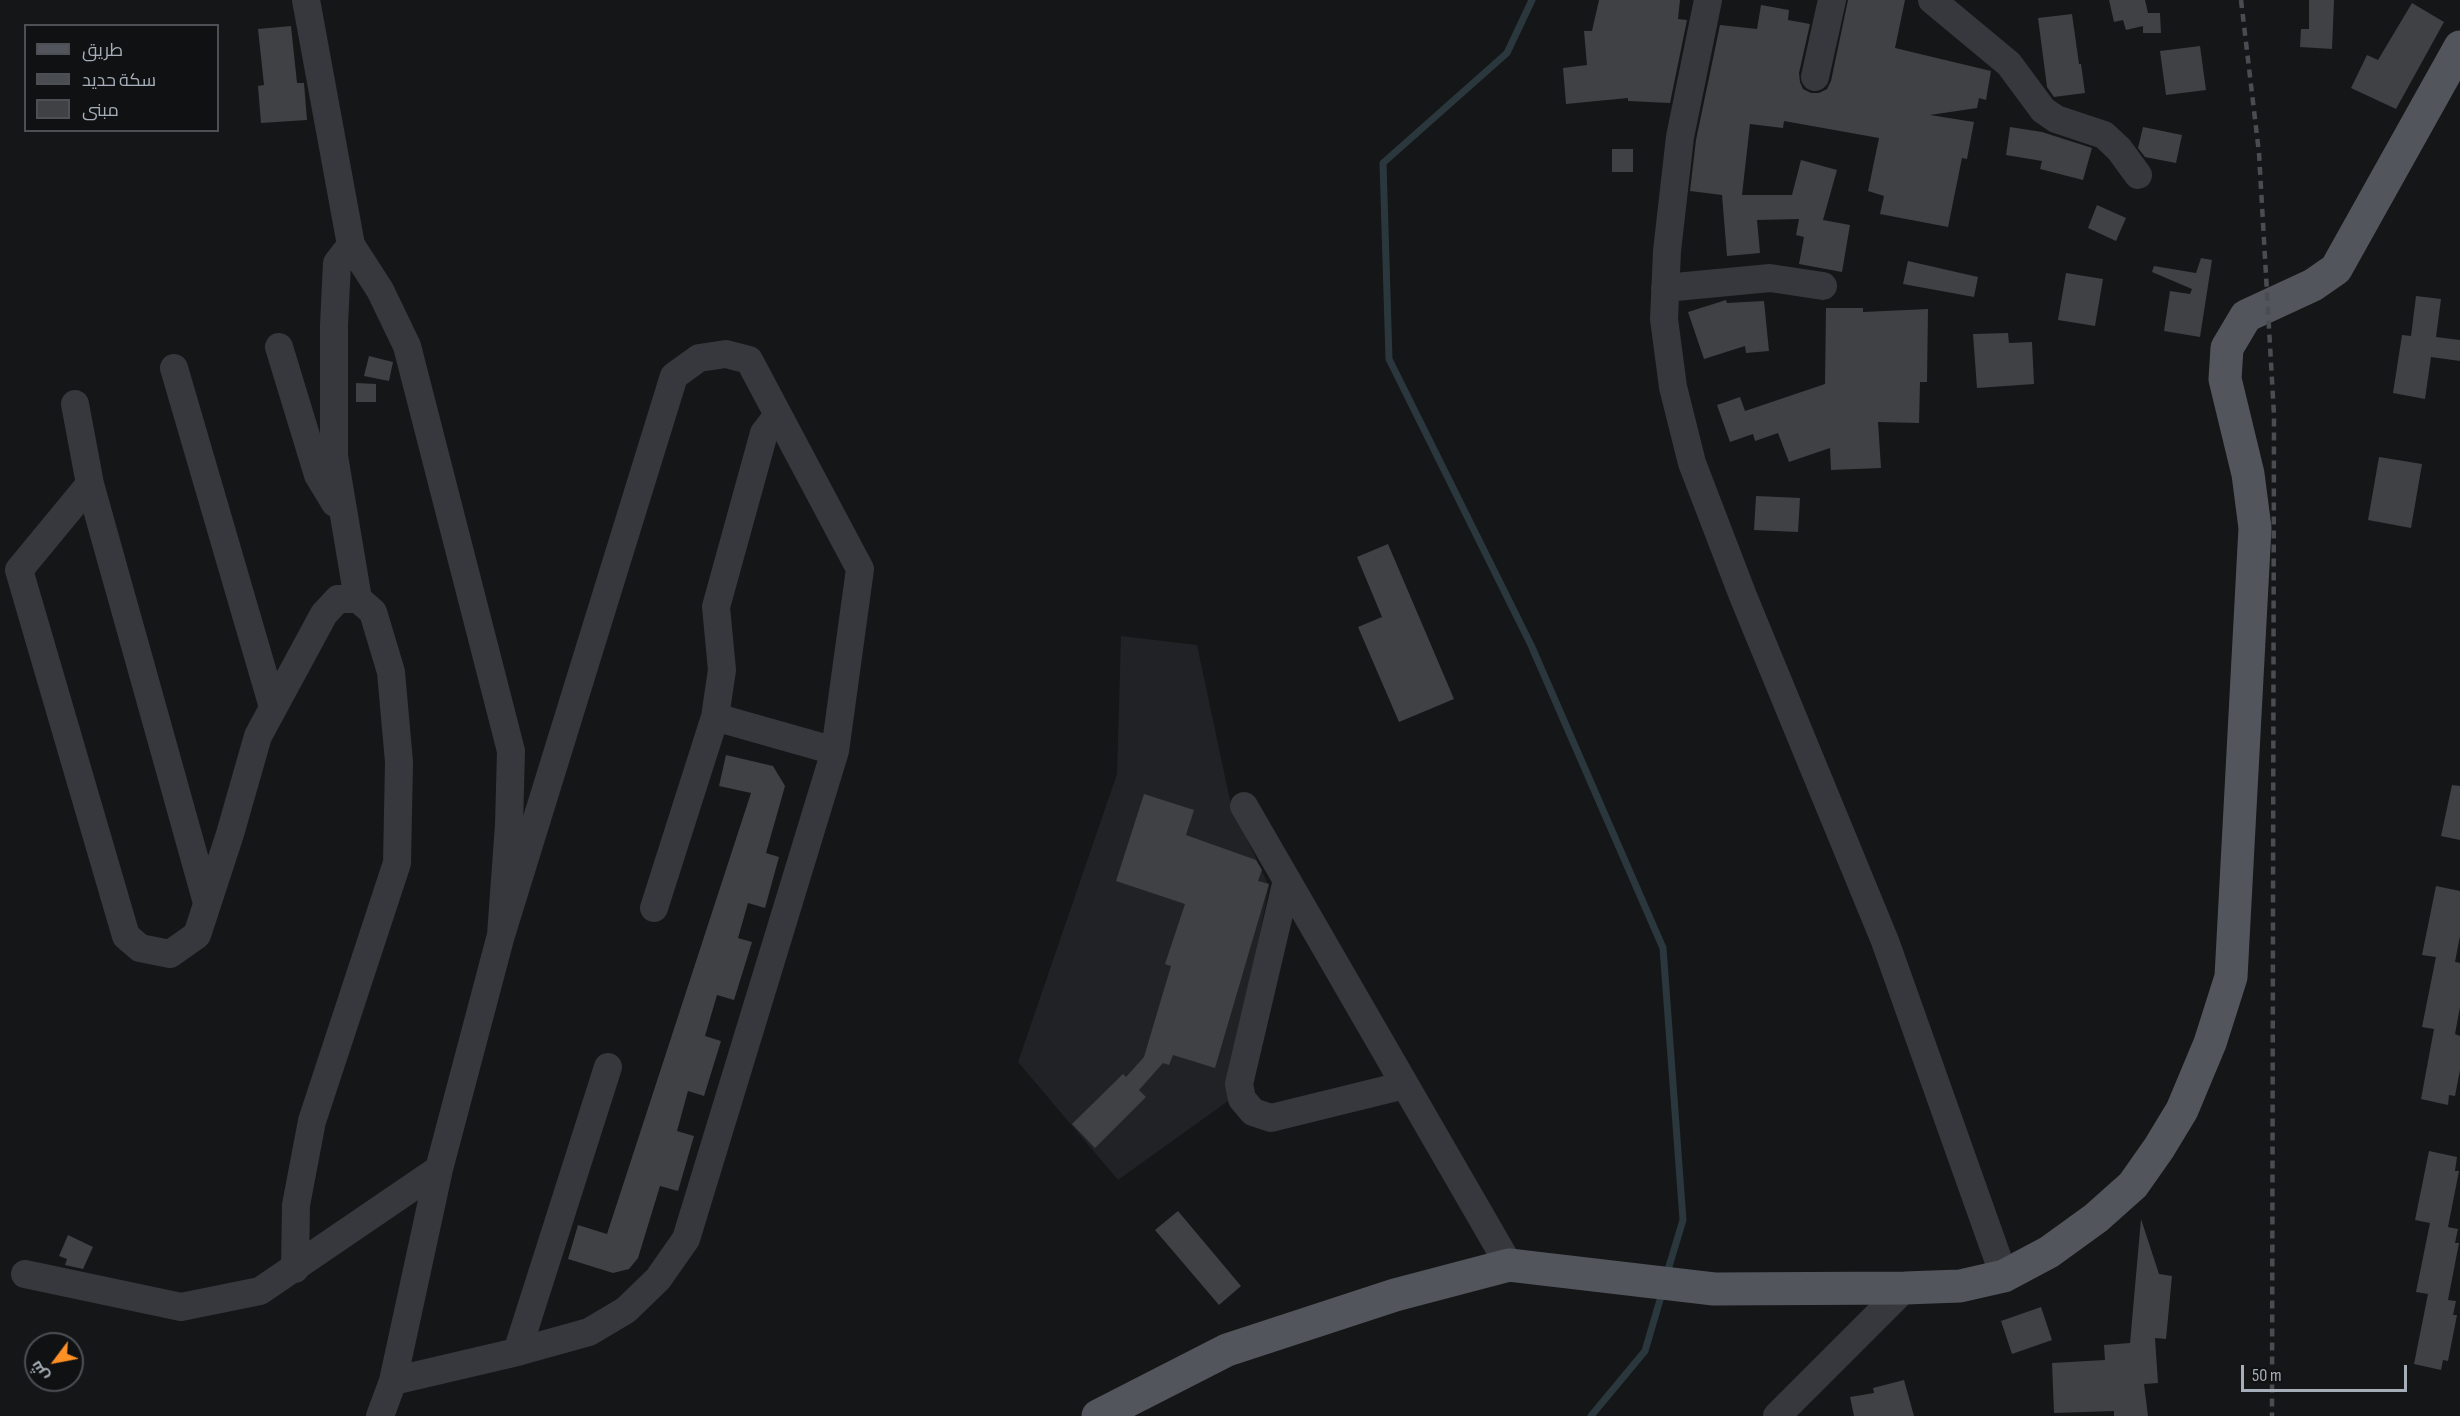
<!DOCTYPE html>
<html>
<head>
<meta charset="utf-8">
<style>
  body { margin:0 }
  #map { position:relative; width:2460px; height:1416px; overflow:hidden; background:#151617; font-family:"Sofia Sans Condensed",Cairo,sans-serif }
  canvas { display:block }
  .legend { position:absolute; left:24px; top:24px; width:195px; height:108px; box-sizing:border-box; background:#101112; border:2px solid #4c5055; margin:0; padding:8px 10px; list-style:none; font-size:18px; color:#a6afb9 }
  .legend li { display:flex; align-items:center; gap:12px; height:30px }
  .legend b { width:30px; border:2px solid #4c5055 }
  .north { position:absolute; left:24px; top:1332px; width:60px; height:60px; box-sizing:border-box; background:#101112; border:2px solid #4c5055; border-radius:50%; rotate:238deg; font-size:16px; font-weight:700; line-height:24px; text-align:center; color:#a6afb9 }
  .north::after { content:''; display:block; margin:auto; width:21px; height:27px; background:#ff9026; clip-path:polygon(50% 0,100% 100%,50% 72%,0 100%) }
  .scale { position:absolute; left:2241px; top:1365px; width:166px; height:27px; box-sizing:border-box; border:3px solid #a6afb9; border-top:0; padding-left:8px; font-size:18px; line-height:21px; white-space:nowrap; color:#a6afb9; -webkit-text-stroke:4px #101112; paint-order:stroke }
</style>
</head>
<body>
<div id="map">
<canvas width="2460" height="1416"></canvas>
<ul class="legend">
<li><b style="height:8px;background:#52565c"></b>طريق</li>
<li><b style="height:8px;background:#494d52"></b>سكة حديد</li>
<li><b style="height:16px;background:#3f4145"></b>مبنى</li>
</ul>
<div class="north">ش</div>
<div class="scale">50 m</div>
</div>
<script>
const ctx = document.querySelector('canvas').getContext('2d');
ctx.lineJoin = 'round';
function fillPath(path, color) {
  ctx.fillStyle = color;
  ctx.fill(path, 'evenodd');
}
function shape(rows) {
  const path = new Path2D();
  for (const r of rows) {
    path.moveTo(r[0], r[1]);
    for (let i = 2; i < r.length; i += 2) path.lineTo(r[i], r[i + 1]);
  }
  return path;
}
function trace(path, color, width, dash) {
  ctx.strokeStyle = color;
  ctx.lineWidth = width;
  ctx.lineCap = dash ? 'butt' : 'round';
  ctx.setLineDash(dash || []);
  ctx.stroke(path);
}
fillPath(shape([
  [1121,636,1197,645,1231,805,1269,886,1228,1101,1118,1180,1018,1062,1117,774]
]), '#212225');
trace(shape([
  [1532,0,1507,53,1383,163,1389,359,1531,645,1663,948,1683,1220,1667,1273],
  [1591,1416,1645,1351,1662,1293]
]), '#2a383d', 7);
fillPath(shape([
  [1599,0,1680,0,1678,19,1687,20,1670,103,1628,101,1628,98,1566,104,1563,68,1587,65,1584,31,1592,31],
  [1848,0,1905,0,1895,48,1991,71,1986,100,1979,98,1977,108,1930,115,1974,122,1967,159,1962,158,1948,227,1880,214,1884,196,1868,191,1879,138,1784,121,1783,128,1750,124,1742,195,1792,195,1801,160,1837,170,1823,220,1850,225,1842,272,1799,264,1804,237,1796,235,1799,219,1757,220,1760,253,1727,256,1722,195,1690,191,1696,140,1720,25,1757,29,1761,5,1789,10,1788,20,1810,24,1799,73,1800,82,1803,89,1811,93,1819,93,1827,89,1831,81],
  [2109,0,2145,0,2148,13,2160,13,2161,33,2143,33,2143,26,2126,30,2123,20,2114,22],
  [2309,0,2334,0,2332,49,2300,47,2301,29,2309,29],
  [2412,3,2444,22,2396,109,2351,88,2367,55,2378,60],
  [2072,14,2079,64,2081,64,2085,93,2054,97,2047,87,2038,18],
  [291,26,297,83,304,83,307,120,261,123,258,86,264,85,258,29],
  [2200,46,2206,90,2166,95,2160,51],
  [2010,127,2042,132,2092,148,2083,180,2040,169,2042,161,2006,155],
  [2143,127,2182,135,2176,163,2145,157,2138,148],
  [1612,149,1633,149,1633,172,1612,172],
  [2097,205,2126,218,2116,241,2088,228],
  [2201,258,2212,260,2200,337,2164,331,2170,291,2190,294,2192,289,2152,272,2154,266,2196,273],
  [1908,261,1978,277,1974,297,1903,284],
  [2066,273,2103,279,2095,326,2058,320],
  [2416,296,2441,299,2436,337,2460,340,2460,361,2431,357,2425,399,2393,393,2402,335,2411,336],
  [1726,300,1727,303,1764,301,1769,351,1746,353,1745,346,1704,359,1688,312],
  [1826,308,1863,308,1863,312,1928,309,1927,382,1920,382,1919,423,1878,422,1881,468,1831,470,1830,448,1789,462,1778,433,1755,441,1753,434,1730,442,1717,405,1740,397,1745,411,1825,384],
  [2008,333,2009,343,2032,342,2034,384,1977,388,1973,334],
  [369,356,393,362,389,381,364,376],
  [356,383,376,384,376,402,356,402],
  [2379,457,2422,464,2411,528,2368,520],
  [1756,496,1800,498,1798,532,1754,530],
  [1388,544,1454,699,1399,722,1358,627,1382,617,1357,557],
  [726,755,773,766,785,786,766,853,779,857,765,908,748,903,738,938,752,942,734,1000,717,995,705,1036,721,1041,704,1096,688,1091,677,1131,694,1136,678,1191,660,1186,638,1258,629,1269,613,1273,568,1259,578,1225,607,1234,751,793,719,786],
  [2452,785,2460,786,2460,840,2441,836],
  [1144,794,1194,810,1186,835,1256,860,1262,870,1258,881,1269,884,1215,1068,1173,1055,1169,1065,1163,1063,1139,1090,1146,1097,1095,1148,1072,1124,1123,1074,1126,1077,1144,1057,1171,966,1165,964,1185,904,1116,881],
  [2436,886,2460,891,2460,936,2455,962,2460,963,2460,1007,2455,1034,2460,1036,2460,1070,2455,1096,2449,1095,2448,1105,2421,1099,2434,1029,2422,1027,2436,957,2422,955],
  [2429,1151,2457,1157,2455,1171,2459,1171,2448,1227,2458,1229,2455,1243,2459,1243,2448,1300,2456,1301,2453,1315,2457,1315,2448,1361,2443,1360,2441,1370,2414,1364,2428,1294,2416,1292,2430,1223,2415,1220],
  [1178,1211,1241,1286,1219,1305,1155,1230],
  [2141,1219,2159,1274,2172,1276,2166,1339,2155,1338,2158,1383,2144,1384,2148,1416,2114,1416,2114,1411,2054,1413,2052,1363,2105,1360,2104,1345,2130,1343],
  [68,1235,93,1247,83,1269,65,1265,67,1259,59,1256],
  [2041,1307,2052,1340,2012,1354,2001,1321],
  [1904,1380,1914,1416,1854,1416,1850,1397,1874,1393,1873,1388]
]), '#3f4145');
trace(shape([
  [306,0,351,245,380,290,407,346,511,751,509,825,501,935,439,1169,393,1381,380,1416],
  [1708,0,1680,137,1667,251,1664,319,1673,387,1692,463,1743,596,1885,941,2004,1276],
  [1932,0,2009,64,2043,110,2056,119,2104,135,2119,149,2138,175],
  [1815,77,1832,0],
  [1665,288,1770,278,1823,286],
  [279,347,318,475,335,503],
  [174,368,273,707],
  [75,404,90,484,207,903],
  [90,484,19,570,126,936,140,948,170,954,197,935,230,834,258,736,324,614,338,599,358,599],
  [715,717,835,751],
  [1244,806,1509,1265],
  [1287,880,1239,1084,1242,1099,1253,1112,1271,1118,1405,1085],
  [654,908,715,717,722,670,716,607,764,433,778,415],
  [295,1269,296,1205,312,1121,397,863,399,762,391,672,373,612,358,599,334,456,334,325,337,263,351,245],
  [25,1274,181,1307,260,1291,439,1169],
  [517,1352,608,1067],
  [393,1381,517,1352,589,1332,626,1310,658,1279,686,1239,835,751,860,569,749,360,726,354,699,358,674,376,501,935],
  [1777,1416,1905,1288]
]), '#36383d', 28);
trace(shape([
  [1098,1416,1227,1350,1395,1295,1509,1265,1714,1289,1905,1288,1960,1286,2004,1276,2049,1252,2096,1218,2133,1185,2159,1148,2182,1110,2210,1043,2231,977,2255,528,2248,474,2225,379,2227,348,2246,316,2313,285,2336,269,2460,47]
]), '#52565c', 33);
trace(shape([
  [2241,0,2259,153,2274,415,2272,1416]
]), '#494d52', 4.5, [8, 6]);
</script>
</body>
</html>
